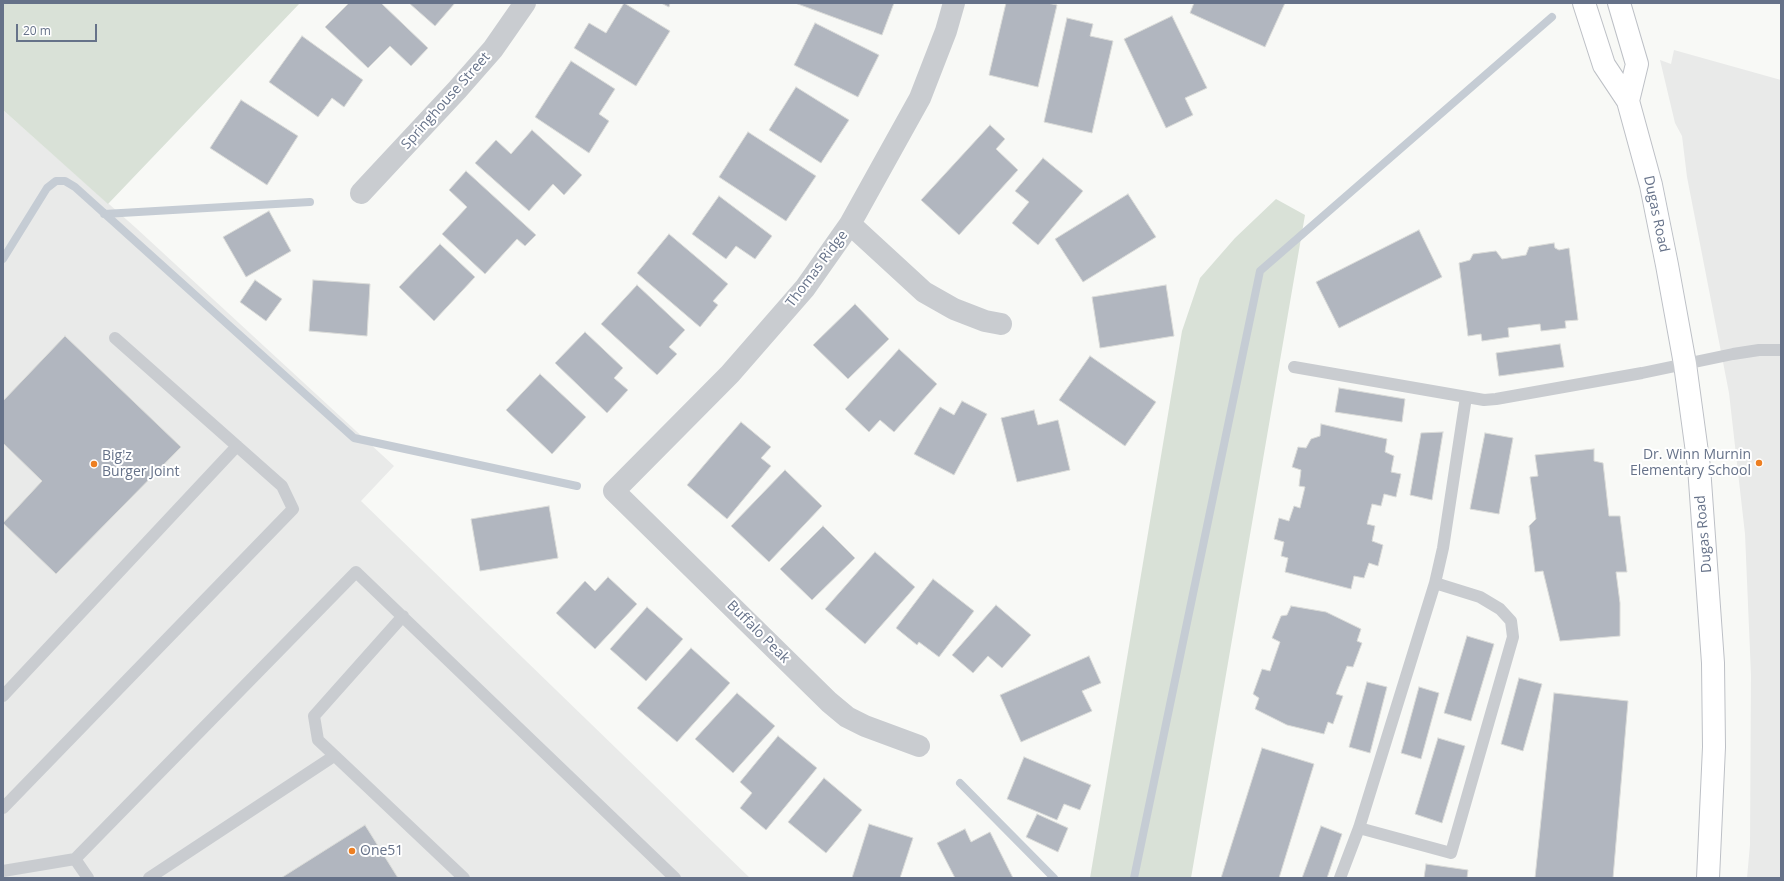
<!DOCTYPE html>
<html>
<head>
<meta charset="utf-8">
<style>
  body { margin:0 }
  #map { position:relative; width:1784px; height:881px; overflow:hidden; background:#f8f9f6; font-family:"Open Sans",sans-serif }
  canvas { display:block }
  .frame { position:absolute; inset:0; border:4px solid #667289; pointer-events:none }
  .scale { position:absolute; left:16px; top:24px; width:81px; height:18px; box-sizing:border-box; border:2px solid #667289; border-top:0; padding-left:5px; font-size:12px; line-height:14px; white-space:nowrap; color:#667289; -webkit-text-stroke:3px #fff; paint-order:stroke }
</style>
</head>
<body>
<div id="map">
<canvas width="1784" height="881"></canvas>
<div class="frame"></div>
<div class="scale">20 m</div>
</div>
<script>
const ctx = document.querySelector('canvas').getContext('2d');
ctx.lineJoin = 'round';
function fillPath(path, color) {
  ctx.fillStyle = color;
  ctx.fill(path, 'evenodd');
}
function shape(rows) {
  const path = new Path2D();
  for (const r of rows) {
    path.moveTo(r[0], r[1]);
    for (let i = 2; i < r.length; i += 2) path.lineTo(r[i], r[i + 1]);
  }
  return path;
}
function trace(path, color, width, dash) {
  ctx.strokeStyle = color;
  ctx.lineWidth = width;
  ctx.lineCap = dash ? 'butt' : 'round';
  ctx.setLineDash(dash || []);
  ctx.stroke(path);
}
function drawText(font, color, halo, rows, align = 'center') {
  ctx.font = font + ' "Open Sans",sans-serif';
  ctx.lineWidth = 4;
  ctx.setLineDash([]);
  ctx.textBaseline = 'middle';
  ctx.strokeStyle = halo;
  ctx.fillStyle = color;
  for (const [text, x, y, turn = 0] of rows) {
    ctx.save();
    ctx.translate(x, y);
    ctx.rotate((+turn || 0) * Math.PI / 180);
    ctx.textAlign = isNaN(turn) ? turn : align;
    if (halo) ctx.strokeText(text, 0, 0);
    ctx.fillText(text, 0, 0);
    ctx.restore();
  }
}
fillPath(shape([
  [1674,50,1781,80,1781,878,1747,878,1750,845,1751,675,1745,534,1729,393,1687,177,1682,136,1675,123,1660,60,1671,64],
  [3,110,136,228,394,466,361,501,750,878,3,878]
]), '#e9eae9');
fillPath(shape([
  [3,3,300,3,108,204,3,110],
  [1276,199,1305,215,1191,878,1090,878,1182,331,1200,278,1235,238]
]), '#d9e1d7');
trace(shape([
  [104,214,310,202],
  [3,259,47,188,56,181,65,181,75,187,354,438,577,486],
  [960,783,1054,878],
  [1134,878,1260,271,1552,17]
]), '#c5ccd4', 8);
const building = shape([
  [349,3,381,3,428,48,411,66,390,46,368,68,325,27,349,3],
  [409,3,455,3,435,26,409,3],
  [624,3,670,31,636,86,574,48,589,23,606,33,624,3],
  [661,3,670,3,669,7,661,3],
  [795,3,894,3,882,35,795,3],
  [1006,3,1047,3,1057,5,1038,87,989,75,1006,3],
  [1194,3,1285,3,1265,47,1190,13,1194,3],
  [1172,16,1207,88,1185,98,1193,115,1166,128,1124,39,1172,16],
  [1067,18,1093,24,1090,36,1113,41,1092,133,1044,122,1067,18],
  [815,23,879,55,858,97,794,65,815,23],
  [302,36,363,80,344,107,332,98,318,117,269,82,302,36],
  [571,61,615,89,599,114,609,121,589,153,535,117,571,61],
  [796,87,849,120,821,163,769,130,796,87],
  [241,100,298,136,267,185,210,148,241,100],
  [990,125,1005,139,996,149,1018,170,959,235,921,200,990,125],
  [532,130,582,175,564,195,553,184,529,211,475,163,496,140,511,154,532,130],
  [748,132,816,176,786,221,719,177,748,132],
  [1043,158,1083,191,1038,245,1012,223,1029,202,1015,191,1043,158],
  [466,171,536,235,525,246,517,239,485,274,442,234,467,207,449,190,466,171],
  [1128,194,1156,237,1083,282,1055,239,1128,194],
  [719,196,772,236,755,259,736,246,726,259,692,234,719,196],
  [269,211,291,251,246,277,223,237,269,211],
  [1419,230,1442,277,1339,328,1316,282,1419,230],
  [669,234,728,284,713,301,718,305,700,327,637,273,669,234],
  [1554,243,1555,248,1559,250,1569,248,1578,320,1565,321,1566,328,1541,331,1540,324,1508,328,1509,337,1482,341,1481,334,1468,336,1459,263,1470,260,1473,254,1496,251,1502,259,1526,255,1529,247,1554,243],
  [440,244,475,277,434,321,399,287,440,244],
  [255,280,282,299,266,321,240,302,255,280],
  [313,280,370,284,367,336,309,331,313,280],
  [637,285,685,330,669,347,677,354,657,375,601,324,637,285],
  [1166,285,1174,336,1100,348,1092,297,1166,285],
  [855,304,889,339,848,379,813,345,855,304],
  [585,332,623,368,614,378,628,390,607,413,555,363,585,332],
  [65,336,181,447,56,574,3,523,42,481,3,443,3,401,65,336],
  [1560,344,1564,367,1499,376,1496,353,1560,344],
  [899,349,937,384,894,432,880,420,869,432,845,409,899,349],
  [1090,356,1156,402,1125,446,1059,400,1090,356],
  [540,374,586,417,552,454,506,410,540,374],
  [1339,388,1405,399,1402,422,1335,412,1339,388],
  [962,401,987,414,954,475,914,454,940,407,954,415,962,401],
  [1034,410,1038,425,1058,420,1070,470,1017,482,1001,418,1034,410],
  [741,422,771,447,761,458,771,466,727,519,687,485,741,422],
  [1321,424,1387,439,1385,452,1394,456,1391,472,1401,474,1396,497,1384,494,1381,506,1372,504,1367,524,1375,526,1372,541,1383,545,1378,566,1369,563,1364,578,1354,576,1351,589,1285,572,1288,558,1281,556,1284,542,1274,539,1279,518,1289,521,1294,506,1300,508,1305,487,1299,486,1301,470,1292,467,1298,447,1306,448,1311,439,1320,436,1321,424],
  [1443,432,1432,500,1410,495,1421,433,1443,432],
  [1485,433,1513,438,1499,514,1470,509,1485,433],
  [1594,449,1594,461,1603,463,1609,516,1620,516,1627,572,1616,572,1620,603,1620,636,1560,641,1543,571,1535,572,1529,526,1536,519,1530,477,1538,476,1535,455,1594,449],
  [785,470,822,506,769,562,731,526,785,470],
  [549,506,558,558,480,571,471,519,549,506],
  [823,526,855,558,812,600,780,569,823,526],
  [875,552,915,587,865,644,825,609,875,552],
  [608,577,637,604,595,649,556,613,585,581,595,591,608,577],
  [933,579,974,611,939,657,919,642,917,645,896,628,933,579],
  [996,605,1031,635,1002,668,988,656,973,673,952,655,996,605],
  [1291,606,1326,612,1361,629,1357,641,1362,643,1353,667,1347,666,1336,694,1343,696,1333,724,1328,722,1324,734,1287,725,1255,709,1259,698,1253,694,1262,669,1270,671,1280,642,1272,638,1281,616,1287,615,1291,606],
  [647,607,683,639,646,681,610,649,647,607],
  [1467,636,1494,644,1471,721,1444,713,1467,636],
  [691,648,730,683,677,742,637,708,691,648],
  [1089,656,1101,683,1082,691,1092,711,1021,742,1000,695,1089,656],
  [1519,678,1542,684,1523,751,1501,744,1519,678],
  [1367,682,1387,687,1370,753,1349,747,1367,682],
  [1419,687,1439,693,1421,759,1401,753,1419,687],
  [737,693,775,726,733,773,695,739,737,693],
  [1554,693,1628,701,1613,878,1535,878,1554,693],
  [778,736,817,768,766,830,740,808,752,793,740,782,778,736],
  [1438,738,1465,746,1442,823,1415,814,1438,738],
  [1262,748,1314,764,1279,878,1221,878,1262,748],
  [1024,757,1091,785,1080,810,1064,804,1057,820,1007,799,1024,757],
  [824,778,862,810,826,853,788,822,824,778],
  [1037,814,1068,828,1058,852,1026,837,1037,814],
  [869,824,913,838,900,878,852,878,869,824],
  [365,825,398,878,281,878,365,825],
  [1321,826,1342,834,1327,878,1302,878,1321,826],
  [965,829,971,842,990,832,1013,878,955,878,937,843,965,829],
  [1426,864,1468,870,1467,878,1424,878,1426,864]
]);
fillPath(building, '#b1b6bf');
trace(building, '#dadbd8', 1);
const secondary = shape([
  [1584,3,1604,65,1628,101,1651,185,1667,265,1685,364,1699,467,1713,663,1714,747,1708,878],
  [1619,3,1637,64,1628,101]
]);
trace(secondary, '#bdc0c6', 24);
trace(shape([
  [1294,367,1484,400,1496,399,1642,373,1733,354,1759,350,1781,350],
  [403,616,314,716,318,740,464,878],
  [3,696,237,446],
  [3,808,293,509,282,486,115,338],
  [1359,828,1451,853,1513,637,1511,621,1500,609,1480,597,1435,583],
  [75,859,88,878],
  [3,871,75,859,356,572,675,878],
  [149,878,334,756],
  [1340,878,1359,828,1435,583,1443,548,1466,397]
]), '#c9ccd0', 12);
trace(shape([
  [361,193,457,90,493,49,525,3],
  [850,224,924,292,954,309,985,321,1001,324],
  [919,746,865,726,847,717,829,702,614,491,730,374,805,288,850,224,920,98,946,31,954,3]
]), '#c9ccd0', 22);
trace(secondary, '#fff', 22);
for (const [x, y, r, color] of [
  [1759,463,4,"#ed7f22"],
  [94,464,4,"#ed7f22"],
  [352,851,4,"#ed7f22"]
]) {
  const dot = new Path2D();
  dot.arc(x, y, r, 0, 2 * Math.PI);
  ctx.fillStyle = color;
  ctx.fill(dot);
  trace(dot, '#fff', 1.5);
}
drawText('14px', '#667289', '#fff', [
  ["Springhouse Street",446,101,-48],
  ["Dugas Road",1656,214,78],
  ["Thomas Ridge",817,269,-53],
  ["Dugas Road",1704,534,-95],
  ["Buffalo Peak",758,632,45]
]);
drawText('14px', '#667289', '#fff', [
  ["Dr. Winn Murnin",1751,455,"right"],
  ["Elementary School",1751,471,"right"],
  ["Big'z",102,456],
  ["Burger Joint",102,472],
  ["One51",360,851]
], 'left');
</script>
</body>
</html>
